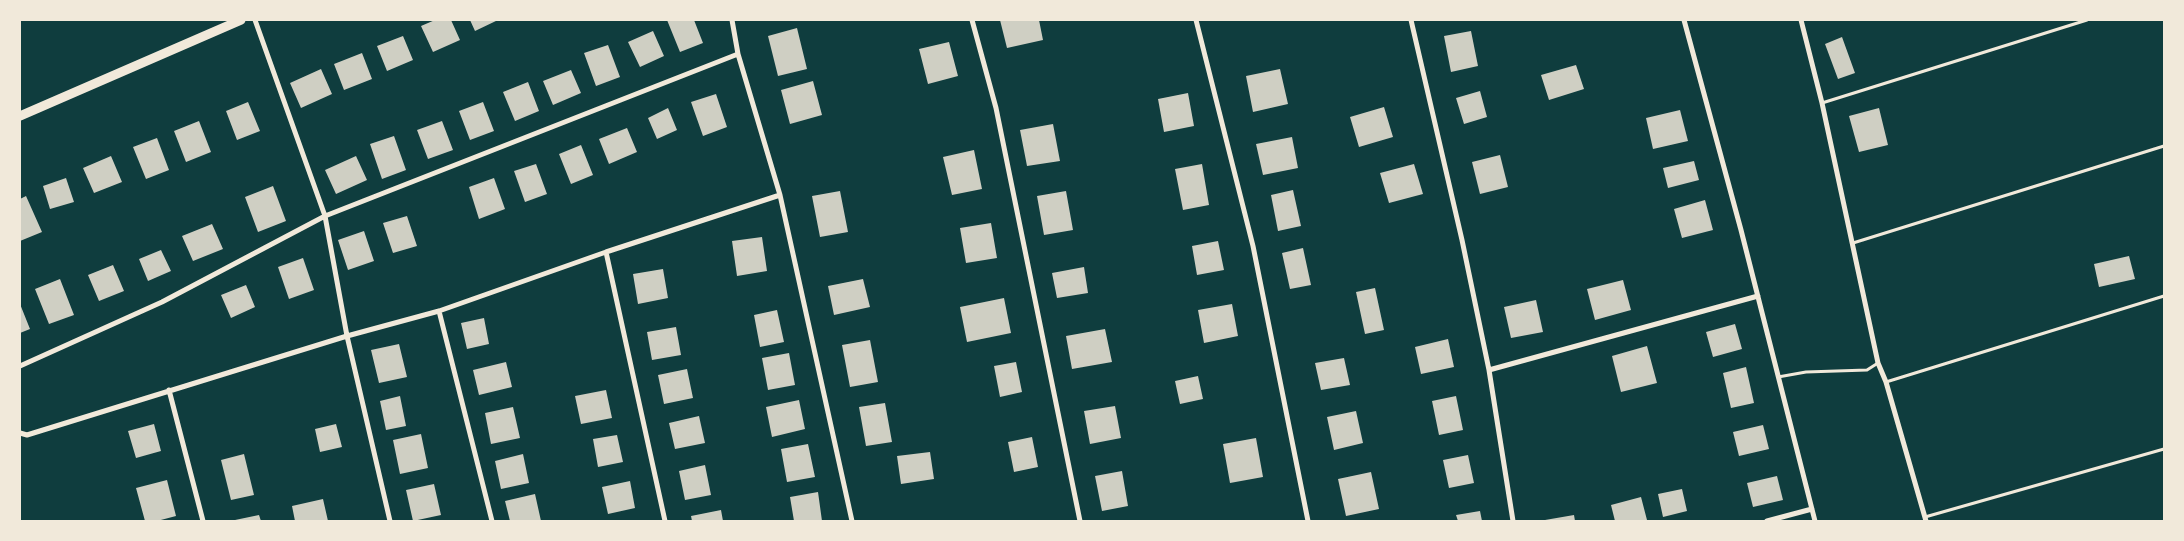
<!DOCTYPE html>
<html>
<head>
<meta charset="utf-8">
<style>
  body { margin:0 }
  #map { position:relative; width:2184px; height:541px; overflow:hidden; background:#0f3d3e; font-family:"Sofia Sans Condensed",sans-serif }
  canvas { display:block }
  .frame { position:absolute; inset:0; border:21px solid #f1e9da; pointer-events:none }
</style>
</head>
<body>
<div id="map">
<canvas width="2184" height="541"></canvas>
<div class="frame"></div>
</div>
<script>
const ctx = document.querySelector('canvas').getContext('2d');
ctx.lineJoin = 'round';
function fillPath(path, color) {
  ctx.fillStyle = color;
  ctx.fill(path, 'evenodd');
}
function shape(rows) {
  const path = new Path2D();
  for (const r of rows) {
    path.moveTo(r[0], r[1]);
    for (let i = 2; i < r.length; i += 2) path.lineTo(r[i], r[i + 1]);
  }
  return path;
}
function trace(path, color, width, dash) {
  ctx.strokeStyle = color;
  ctx.lineWidth = width;
  ctx.lineCap = dash ? 'butt' : 'round';
  ctx.setLineDash(dash || []);
  ctx.stroke(path);
}
fillPath(shape([
  [435,20,451,20,460,40,433,52,421,26],
  [470,20,498,20,475,31],
  [667,20,694,20,703,43,680,52],
  [1000,20,1039,20,1043,40,1007,48],
  [797,28,807,69,778,76,768,36],
  [653,31,664,56,640,67,628,42],
  [1471,31,1478,66,1451,72,1444,36],
  [403,36,413,60,387,71,377,46],
  [1842,37,1855,73,1838,79,1825,44],
  [949,42,958,76,928,84,919,49],
  [608,45,620,77,596,86,584,53],
  [362,53,372,79,344,90,334,64],
  [1576,65,1584,89,1549,100,1541,75],
  [321,69,332,94,301,108,290,83],
  [1280,69,1288,104,1253,112,1246,76],
  [571,70,581,93,553,105,543,81],
  [813,81,822,115,790,124,781,90],
  [528,82,539,111,515,121,503,92],
  [1480,91,1487,117,1464,124,1456,98],
  [1188,93,1194,126,1164,132,1158,99],
  [716,94,727,127,703,136,691,102],
  [248,102,260,131,237,140,226,111],
  [483,102,494,131,470,140,459,111],
  [1384,107,1393,137,1359,147,1350,117],
  [668,108,677,130,657,139,648,118],
  [1879,108,1888,145,1859,152,1849,116],
  [1680,110,1688,141,1653,149,1646,118],
  [199,121,211,152,186,162,174,131],
  [442,121,453,150,428,159,417,130],
  [1053,124,1060,161,1027,166,1020,130],
  [627,128,637,152,609,164,599,139],
  [394,136,406,170,382,179,370,144],
  [1292,137,1298,168,1263,175,1256,144],
  [157,138,169,170,146,179,133,147],
  [581,145,593,175,571,184,559,154],
  [974,150,982,189,952,195,943,157],
  [1500,155,1508,187,1480,194,1472,162],
  [111,156,122,182,94,193,83,168],
  [356,156,367,180,336,194,325,170],
  [1694,161,1699,180,1668,188,1663,168],
  [536,164,547,194,525,202,514,171],
  [1202,164,1209,205,1183,210,1175,169],
  [1414,164,1423,194,1389,203,1380,173],
  [66,178,74,202,50,209,43,186],
  [494,178,505,209,479,219,469,187],
  [273,186,286,221,258,232,245,197],
  [1293,190,1301,226,1278,231,1271,195],
  [840,191,848,232,820,237,812,196],
  [1066,191,1073,230,1044,235,1037,196],
  [26,196,42,232,20,241,20,199],
  [1705,200,1713,230,1682,238,1674,209],
  [407,216,417,246,393,253,383,223],
  [991,223,997,258,966,263,960,228],
  [212,224,223,249,193,261,182,236],
  [364,231,374,261,348,270,338,240],
  [762,237,767,271,737,276,732,241],
  [1218,241,1224,270,1197,275,1192,246],
  [1303,248,1311,285,1290,289,1282,253],
  [161,250,171,271,148,281,139,259],
  [2129,256,2135,279,2099,287,2094,264],
  [303,258,314,290,289,299,278,267],
  [113,265,124,291,99,301,88,275],
  [1084,267,1088,293,1057,298,1052,273],
  [663,269,668,298,638,304,633,274],
  [60,279,74,315,49,324,35,289],
  [863,279,870,307,834,315,828,286],
  [1623,280,1631,310,1595,320,1587,289],
  [246,285,255,307,231,318,221,295],
  [1375,288,1384,330,1365,334,1356,292],
  [1004,298,1011,333,967,342,960,307],
  [1536,300,1543,332,1511,338,1504,307],
  [20,304,30,329,20,333],
  [1232,304,1238,336,1204,343,1198,310],
  [777,310,784,342,760,347,754,315],
  [484,318,489,344,467,349,461,323],
  [1735,324,1742,349,1713,357,1706,332],
  [676,327,681,355,652,360,647,332],
  [1105,329,1112,362,1072,369,1066,336],
  [1448,339,1454,367,1421,374,1415,347],
  [870,340,878,382,850,387,842,345],
  [399,344,407,377,379,383,371,350],
  [1647,346,1657,383,1621,392,1612,356],
  [789,353,795,385,768,390,762,358],
  [1344,358,1350,385,1321,390,1315,363],
  [506,362,512,387,479,395,473,370],
  [1016,362,1022,392,1000,397,994,366],
  [1746,367,1754,403,1731,408,1723,373],
  [687,369,693,398,664,404,658,375],
  [1198,376,1203,399,1180,404,1175,381],
  [606,390,612,418,581,424,575,396],
  [400,396,406,426,386,430,380,401],
  [1456,396,1463,430,1439,435,1432,401],
  [799,400,805,429,772,437,766,407],
  [885,403,892,442,866,446,859,407],
  [1115,406,1121,438,1090,444,1084,411],
  [513,407,520,438,491,444,485,413],
  [1356,411,1363,443,1334,450,1327,417],
  [699,416,705,443,675,449,669,423],
  [154,424,161,451,136,458,128,431],
  [336,424,342,447,320,452,315,429],
  [1763,425,1769,449,1739,456,1733,432],
  [421,434,428,468,400,474,393,440],
  [617,435,623,462,598,467,593,439],
  [1032,437,1038,467,1014,472,1008,442],
  [1256,438,1263,477,1230,483,1223,444],
  [808,444,815,477,787,482,781,449],
  [930,452,934,479,901,484,897,456],
  [244,454,254,495,231,500,221,460],
  [523,454,529,483,501,489,495,461],
  [1468,455,1474,483,1449,488,1443,460],
  [705,465,711,495,685,500,679,471],
  [1122,471,1128,506,1102,511,1095,476],
  [1371,472,1379,509,1346,516,1338,479],
  [1777,476,1783,500,1753,507,1747,483],
  [167,480,176,516,157,521,145,521,136,488],
  [630,481,635,508,608,514,602,487],
  [434,484,441,515,413,521,406,490],
  [1682,489,1687,511,1663,517,1658,494],
  [818,492,822,521,794,521,790,497],
  [535,494,541,521,510,521,505,501],
  [1641,497,1647,520,1615,521,1611,505],
  [323,499,328,521,295,521,292,506],
  [721,510,723,521,692,521,691,516],
  [1480,511,1482,521,1458,521,1456,515],
  [259,515,261,521,235,521,235,520],
  [1574,515,1575,521,1545,521,1545,520]
]), '#cfcfc3');
trace(shape([
  [1822,103,2087,20],
  [1853,243,2164,146],
  [1778,377,1806,372,1867,370,1878,363],
  [1886,382,2164,296],
  [1925,517,2164,449]
]), '#f1e9da', 3);
trace(shape([
  [255,20,325,216,347,336,390,521],
  [732,20,738,54,780,195,852,521],
  [972,20,996,108,1080,521],
  [1196,20,1253,246,1308,521],
  [1411,20,1462,240,1489,370,1513,521],
  [1684,20,1741,230,1815,521],
  [1801,20,1822,103,1878,363,1886,382,1926,521],
  [606,252,665,521],
  [439,311,492,521],
  [20,366,162,302,325,216,738,54],
  [1489,370,1758,296],
  [169,390,203,521],
  [20,433,27,435,347,336,439,311,606,252,780,195],
  [1767,521,1812,509]
]), '#f1e9da', 5);
trace(shape([
  [20,116,241,20]
]), '#f1e9da', 9);
</script>
</body>
</html>
